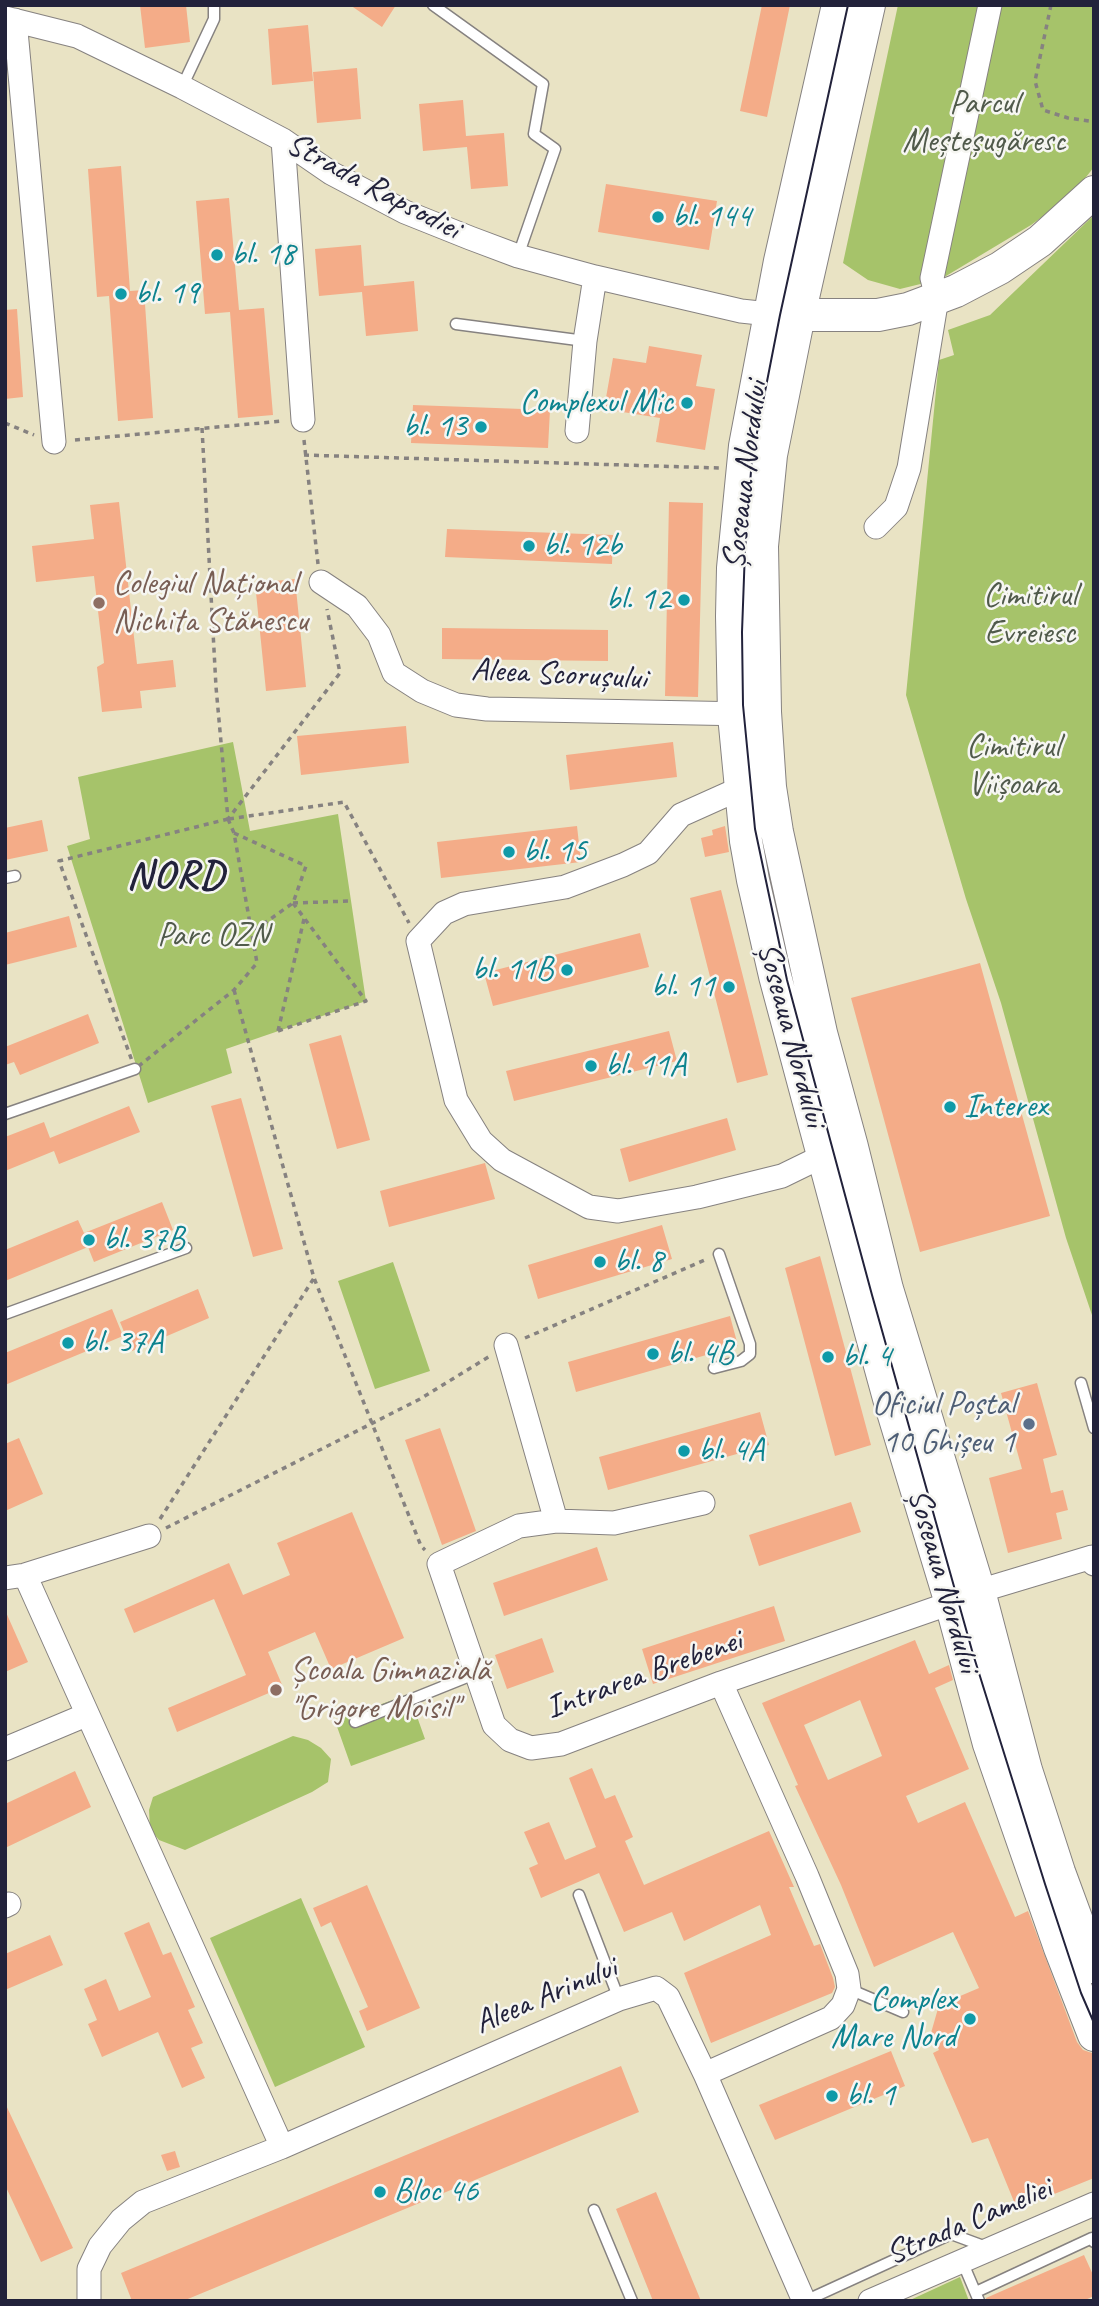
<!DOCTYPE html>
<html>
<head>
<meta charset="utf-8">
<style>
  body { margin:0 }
  #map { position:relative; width:1099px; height:2306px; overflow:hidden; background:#e9e3c4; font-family:Caveat,sans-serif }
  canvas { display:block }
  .frame { position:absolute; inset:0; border:7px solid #22223b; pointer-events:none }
</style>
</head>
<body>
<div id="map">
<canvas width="1099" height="2306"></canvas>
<div class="frame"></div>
</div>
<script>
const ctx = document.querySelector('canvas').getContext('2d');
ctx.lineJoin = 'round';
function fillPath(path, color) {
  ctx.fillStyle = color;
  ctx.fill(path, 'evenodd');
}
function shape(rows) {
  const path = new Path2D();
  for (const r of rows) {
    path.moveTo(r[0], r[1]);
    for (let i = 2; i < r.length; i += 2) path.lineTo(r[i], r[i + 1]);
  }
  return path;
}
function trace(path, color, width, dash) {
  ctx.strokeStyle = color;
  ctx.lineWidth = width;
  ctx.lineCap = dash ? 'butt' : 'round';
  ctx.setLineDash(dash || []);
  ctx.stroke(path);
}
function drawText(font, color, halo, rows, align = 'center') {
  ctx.font = font + ' Caveat,sans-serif';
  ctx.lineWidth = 5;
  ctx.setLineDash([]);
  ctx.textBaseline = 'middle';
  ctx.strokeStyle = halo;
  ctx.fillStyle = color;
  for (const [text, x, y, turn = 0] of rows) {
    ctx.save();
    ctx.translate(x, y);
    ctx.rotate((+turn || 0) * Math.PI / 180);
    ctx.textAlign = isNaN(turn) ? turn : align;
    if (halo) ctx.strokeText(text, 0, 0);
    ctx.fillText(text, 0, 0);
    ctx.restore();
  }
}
fillPath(shape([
  [898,5,1094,5,1094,167,1071,196,1031,225,941,279,900,289,868,280,843,263],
  [1094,215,1094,1321,1066,1238,1001,1003,966,899,906,695,939,360,954,355,948,330,990,315],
  [233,742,250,831,338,814,366,1001,226,1049,232,1073,148,1103,67,846,90,839,78,777],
  [393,1262,430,1371,375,1389,338,1281],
  [409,1694,425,1739,351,1766,335,1721],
  [293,1736,308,1740,321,1748,331,1759,328,1782,312,1792,185,1850,159,1840,150,1829,149,1810,153,1797],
  [301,1898,365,2047,275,2087,210,1938],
  [960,2277,969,2301,908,2301]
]), '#a6c36a');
fillPath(shape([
  [140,5,186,5,190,42,145,48],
  [350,5,396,5,382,27],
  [762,5,790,5,767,117,740,111],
  [308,25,313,81,272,85,268,29],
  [357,68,361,119,317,123,313,72],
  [463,100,466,136,504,133,508,186,471,189,467,147,423,151,419,104],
  [121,166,130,291,144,290,153,418,118,421,109,296,97,297,88,169],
  [606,184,717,201,709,250,598,232],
  [229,198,239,310,264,308,273,415,238,418,230,312,205,314,196,201],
  [361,245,364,286,414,281,418,331,366,336,362,292,319,296,315,249],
  [17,309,23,397,5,399,5,310],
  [649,346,702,355,696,386,715,389,705,450,656,442,660,418,604,409,613,358,646,363],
  [413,405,550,410,548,448,411,443],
  [119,502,137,664,173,660,176,687,140,691,142,708,102,712,97,667,104,663,94,576,36,582,32,546,94,539,90,505],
  [669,502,703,503,698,697,665,696],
  [447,529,613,535,612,564,445,557],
  [295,579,306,687,266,691,255,583],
  [442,628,608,630,608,661,442,659],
  [406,726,409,763,301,775,297,736],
  [673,742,677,777,570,790,566,755],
  [42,820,48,851,5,860,5,828],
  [577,826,581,862,441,878,437,842],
  [725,826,729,852,705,857,701,838,713,835,712,830],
  [721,890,768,1075,737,1083,690,898],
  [69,916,77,947,5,965,5,933],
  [640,933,649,967,493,1006,484,973],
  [980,963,1050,1216,920,1252,851,998],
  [88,1014,99,1043,20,1075,14,1062,5,1065,5,1047],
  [669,1031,677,1061,514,1101,506,1071],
  [341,1035,370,1140,337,1149,309,1044],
  [241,1098,283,1249,253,1257,211,1106],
  [129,1106,140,1132,59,1164,54,1151,5,1171,5,1137,44,1122,50,1138],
  [727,1118,736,1150,629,1182,620,1149],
  [485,1163,495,1199,389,1227,380,1191],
  [162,1202,173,1230,94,1262,88,1247,5,1281,5,1250,78,1220,84,1233],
  [662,1225,672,1259,538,1299,528,1265],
  [820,1256,871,1445,835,1456,785,1268],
  [198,1289,209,1318,132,1351,120,1322],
  [112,1309,123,1336,5,1385,5,1353],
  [730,1316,738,1346,576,1392,568,1362],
  [1037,1383,1057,1455,1043,1459,1051,1493,1063,1490,1068,1510,1056,1513,1062,1539,1008,1553,989,1478,1022,1469,1001,1393],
  [760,1412,769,1445,608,1490,599,1457],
  [440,1428,476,1531,442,1545,405,1440],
  [19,1438,43,1494,5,1511,5,1444],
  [851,1502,861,1532,759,1566,749,1535],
  [352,1512,404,1638,331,1669,315,1632,268,1652,283,1687,177,1732,168,1708,246,1675,214,1599,134,1633,124,1609,229,1563,243,1595,290,1575,277,1543],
  [597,1547,608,1580,504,1616,493,1583],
  [774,1606,785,1641,653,1684,642,1649],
  [5,1610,28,1662,5,1672],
  [542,1638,554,1672,507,1689,495,1655],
  [915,1640,929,1674,949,1665,953,1680,935,1688,969,1769,906,1796,918,1823,965,1802,1015,1917,1028,1911,1077,2042,1083,2050,1092,2053,1094,2058,1094,2178,1017,2209,988,2138,972,2143,933,2053,939,2050,931,2033,939,2005,979,1988,953,1932,874,1967,841,1885,795,1786,798,1785,762,1703],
  [860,1700,882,1756,828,1780,804,1725],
  [592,1768,605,1799,615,1795,633,1837,625,1841,644,1885,769,1831,794,1887,789,1887,814,1946,820,1944,833,1978,835,1987,832,1993,711,2043,684,1973,771,1935,760,1905,684,1941,672,1912,624,1932,599,1873,541,1898,529,1868,538,1864,524,1832,549,1822,565,1860,596,1847,569,1778],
  [75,1771,91,1807,5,1848,5,1804],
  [367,1885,420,2008,367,2031,359,2011,368,2007,331,1922,321,1927,313,1908],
  [149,1922,163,1955,171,1952,195,2007,188,2010,203,2043,191,2048,205,2078,182,2088,158,2032,102,2057,88,2024,97,2020,84,1989,106,1979,119,2011,151,1997,124,1933],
  [50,1935,63,1965,5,1990,5,1954],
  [891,2051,905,2086,775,2140,759,2105],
  [621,2066,639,2112,183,2301,132,2301,121,2273],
  [5,2103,73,2248,41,2262,5,2185],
  [175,2151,180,2167,167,2171,161,2155],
  [656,2192,701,2301,653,2301,616,2209],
  [1084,2255,1094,2277,1094,2296,1083,2301,987,2301,986,2298]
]), '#f4ac88');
const lane = shape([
  [433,5,543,84,534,134,555,149,518,256],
  [182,87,214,19,214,5],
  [456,324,585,341],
  [5,878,15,876],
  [5,1114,135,1069],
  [5,1314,186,1248],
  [714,1368,741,1361,750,1354,750,1344,719,1254],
  [1081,1383,1094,1428],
  [355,1722,477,1673],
  [579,1895,619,1999],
  [849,1989,903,2012],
  [594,2210,632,2301],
  [962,2261,979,2301],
  [976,2292,1092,2238,1094,2242],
  [805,2301,951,2234,989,2248]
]);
const street = shape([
  [5,18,77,36,182,87,283,140,331,173,405,212,470,238,518,256,595,277,741,311,769,314],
  [15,20,54,442],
  [283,140,303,420],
  [577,431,585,341,595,277],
  [876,527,896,507,909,468,937,298,932,278,990,5],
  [321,582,357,606,379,635,394,673,422,691,456,705,487,709,748,714],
  [741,791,730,793,681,815,648,853,623,865,565,887,464,904,444,913,418,941,456,1100,481,1141,502,1160,589,1207,618,1211,697,1197,782,1176,823,1156,837,1152],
  [506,1345,556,1521,614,1523,703,1503],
  [556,1521,519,1526,439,1564,494,1725,510,1740,531,1748,561,1744,721,1683,951,1603,979,1591,1092,1557,1094,1564],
  [25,1575,282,2147],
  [5,1578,25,1575,149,1536],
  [5,1749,86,1715],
  [5,1906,9,1904],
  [705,2074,831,2018,843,2005,849,1989,847,1974,807,1876,721,1683],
  [89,2301,89,2269,100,2246,121,2220,143,2202,282,2147,619,1999,656,1988,668,1997,705,2074,804,2301],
  [870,2301,1094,2204]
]);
const secondary = shape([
  [838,5,780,261,745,446,733,568,732,616,734,715,746,841,753,880,775,976,856,1278,890,1402,951,1603,989,1744,1060,1948,1094,2035],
  [869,5,799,315,771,455,762,546,765,712,770,787,777,832,821,1033,852,1147,887,1289,979,1591,1026,1770,1059,1872,1094,1967],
  [778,315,878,315,908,309,956,291,1000,268,1040,241,1094,192]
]);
trace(lane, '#868280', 13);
trace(street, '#868280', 25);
trace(secondary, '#868280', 34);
trace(shape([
  [1051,5,1035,81,1043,110,1068,118,1089,121,1094,119],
  [5,423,34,435],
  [202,428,216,687,228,819,340,673,327,609],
  [75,440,283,421],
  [304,440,318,564],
  [304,455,719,468],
  [228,819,234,833,257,963,234,990,135,1069,59,861,228,819],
  [229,819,344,802,409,923],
  [234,833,306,866,293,903,252,932],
  [293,903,351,901],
  [234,990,314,1278,421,1546,425,1550],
  [278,1031,366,1001,293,903],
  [278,1031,304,919],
  [525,1338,707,1259],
  [160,1519,314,1278],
  [166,1528,420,1399,490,1356]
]), '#868280', 3.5, [5, 5]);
trace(lane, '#fff', 10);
trace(street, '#fff', 23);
trace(secondary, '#fff', 32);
trace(shape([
  [848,5,780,315,752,458,745,550,742,632,743,705,755,829,787,980,872,1295,973,1654,1045,1884,1081,1993,1094,2023]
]), '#22223b', 2);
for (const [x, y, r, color] of [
  [658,217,7,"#0f9aa8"],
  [217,255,7,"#0f9aa8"],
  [121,294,7,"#0f9aa8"],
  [687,403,7,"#0f9aa8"],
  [481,427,7,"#0f9aa8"],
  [529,546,7,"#0f9aa8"],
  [684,600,7,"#0f9aa8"],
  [99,603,7,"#8d6e63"],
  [509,852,7,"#0f9aa8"],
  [567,970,7,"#0f9aa8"],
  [729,987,7,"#0f9aa8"],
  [591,1066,7,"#0f9aa8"],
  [950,1107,7,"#0f9aa8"],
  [89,1240,7,"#0f9aa8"],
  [600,1262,7,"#0f9aa8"],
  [68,1343,7,"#0f9aa8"],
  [653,1354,7,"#0f9aa8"],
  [828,1357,7,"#0f9aa8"],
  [1029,1424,7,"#5c6f8a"],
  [684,1451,7,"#0f9aa8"],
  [276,1690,7,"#8d6e63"],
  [970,2019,7,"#0f9aa8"],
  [832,2096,7,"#0f9aa8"],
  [380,2192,7,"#0f9aa8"]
]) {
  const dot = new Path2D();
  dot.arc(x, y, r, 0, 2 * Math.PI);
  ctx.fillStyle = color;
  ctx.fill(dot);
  trace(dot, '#f6f6f2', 2.5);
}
drawText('33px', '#505a4b', '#f6f6f2', [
  ["Parcul",984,104],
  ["Meșteșugăresc",984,142],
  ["Cimitirul",1030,596],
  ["Evreiesc",1030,634],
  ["Cimitirul",1013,747],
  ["Viișoara",1013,785],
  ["Parc OZN",213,936]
]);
drawText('33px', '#22223b', '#f6f6f2', [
  ["Strada Rapsodiei",373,187,28],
  ["Șoseaua Nordului",746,475,-83],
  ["Aleea Scorușului",559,675,3],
  ["Șoseaua Nordului",791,1035,75],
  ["Șoseaua Nordului",943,1581,74],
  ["Intrarea Brebenei",644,1675,-20],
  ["Aleea Arinului",546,1996,-23],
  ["Strada Cameliei",969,2222,-23]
]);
drawText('33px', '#0d838f', '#f6f6f2', [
  ["bl. 144",672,217],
  ["bl. 18",231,255],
  ["bl. 19",135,294],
  ["Complexul Mic",673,403,"right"],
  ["bl. 13",467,427,"right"],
  ["bl. 12b",543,546],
  ["bl. 12",670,600,"right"],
  ["bl. 15",523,852],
  ["bl. 11B",553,970,"right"],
  ["bl. 11",715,987,"right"],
  ["bl. 11A",605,1066],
  ["Interex",964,1107],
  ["bl. 37B",103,1240],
  ["bl. 8",614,1262],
  ["bl. 37A",82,1343],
  ["bl. 4B",667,1354],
  ["bl. 4",842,1357],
  ["bl. 4A",698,1451],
  ["Complex",956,2000,"right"],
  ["Mare Nord",956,2038,"right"],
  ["bl. 1",846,2096],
  ["Bloc 46",394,2192]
], 'left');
drawText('33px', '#785e54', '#f6f6f2', [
  ["Colegiul Național",113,584],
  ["Nichita Stănescu",113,622],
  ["Școala Gimnazială",290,1671],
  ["\"Grigore Moisil\"",290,1709]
], 'left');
drawText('33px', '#4e5e75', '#f6f6f2', [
  ["Oficiul Poștal",1015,1405],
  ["10 Ghișeu 1",1015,1443]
], 'right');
ctx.letterSpacing = '2px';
drawText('bold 40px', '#22223b', '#f6f6f2', [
  ["NORD",176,877]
]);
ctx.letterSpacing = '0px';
</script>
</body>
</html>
